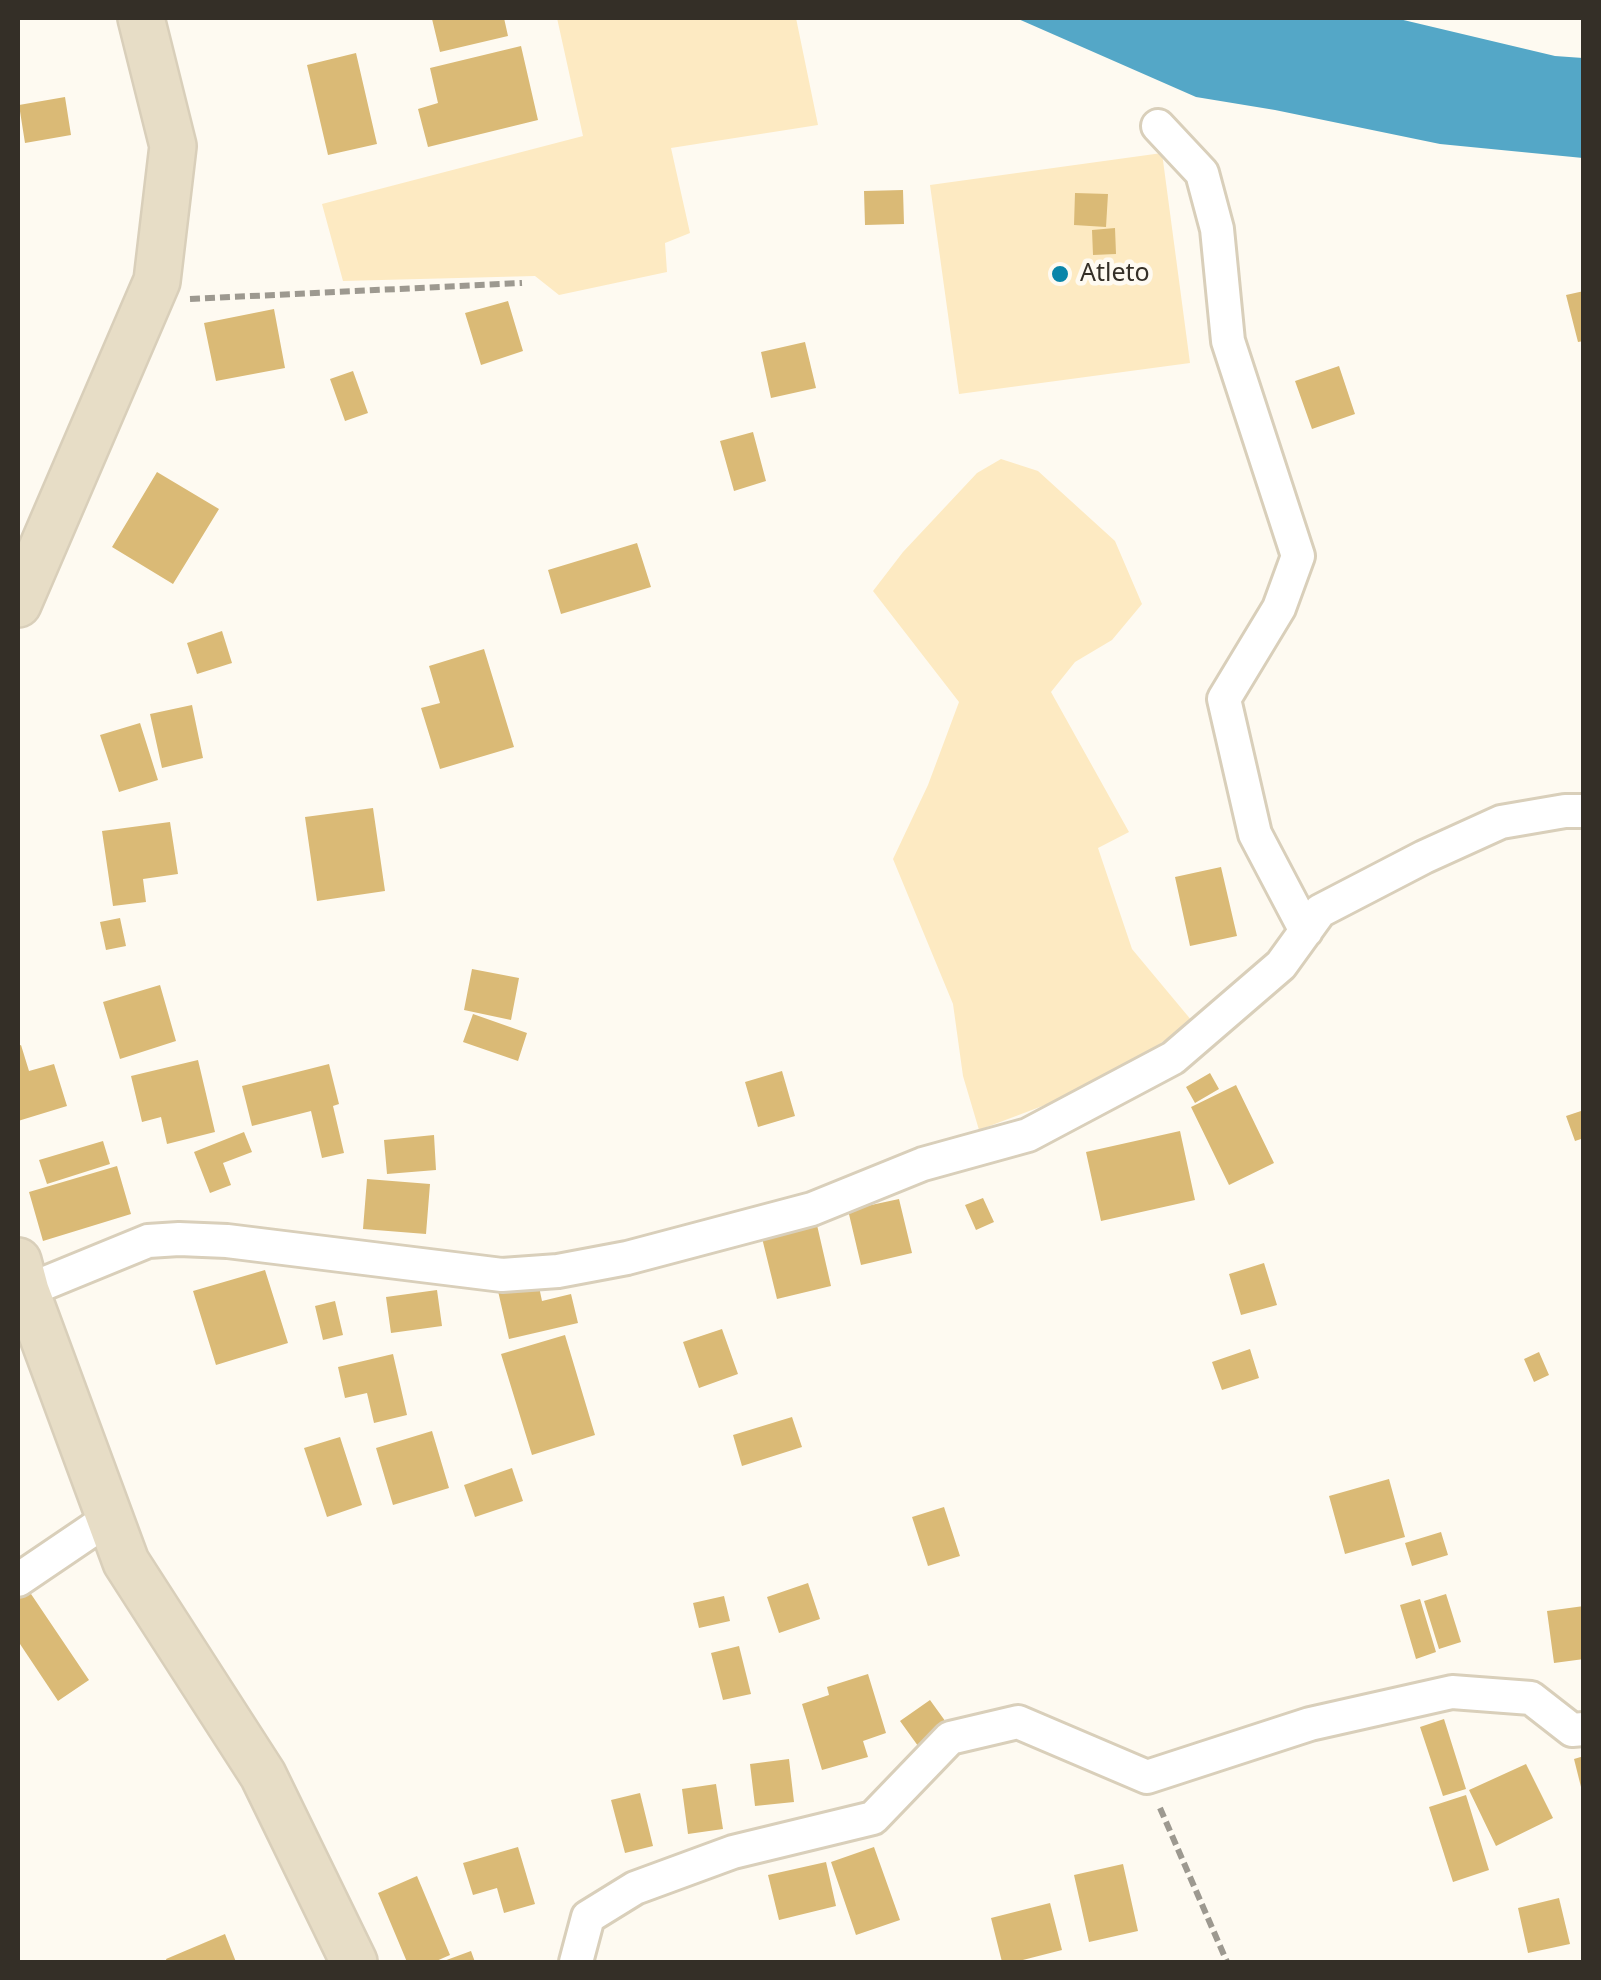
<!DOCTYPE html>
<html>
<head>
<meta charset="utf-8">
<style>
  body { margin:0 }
  #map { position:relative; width:1601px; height:1980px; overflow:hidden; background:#fefaf1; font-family:"Noto Sans",sans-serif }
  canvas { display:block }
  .frame { position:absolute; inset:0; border:20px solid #342f27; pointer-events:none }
</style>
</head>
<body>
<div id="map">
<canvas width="1601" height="1980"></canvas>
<div class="frame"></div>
</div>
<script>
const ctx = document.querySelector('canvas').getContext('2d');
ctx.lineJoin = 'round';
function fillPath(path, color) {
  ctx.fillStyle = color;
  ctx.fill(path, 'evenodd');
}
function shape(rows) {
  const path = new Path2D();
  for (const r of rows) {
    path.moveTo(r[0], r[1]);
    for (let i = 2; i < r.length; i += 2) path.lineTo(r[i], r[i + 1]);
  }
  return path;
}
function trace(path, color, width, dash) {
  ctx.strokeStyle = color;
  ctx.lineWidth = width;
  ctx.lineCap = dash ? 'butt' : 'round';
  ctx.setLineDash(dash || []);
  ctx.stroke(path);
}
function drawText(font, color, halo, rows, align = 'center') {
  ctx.font = font + ' "Noto Sans",sans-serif';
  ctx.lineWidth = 9;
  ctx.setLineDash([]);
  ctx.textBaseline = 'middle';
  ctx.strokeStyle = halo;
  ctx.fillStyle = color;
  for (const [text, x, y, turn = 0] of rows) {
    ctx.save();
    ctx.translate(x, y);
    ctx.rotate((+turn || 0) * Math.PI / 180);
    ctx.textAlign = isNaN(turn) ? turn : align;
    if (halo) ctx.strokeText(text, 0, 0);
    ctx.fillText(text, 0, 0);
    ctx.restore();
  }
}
fillPath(shape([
  [557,18,796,18,818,125,671,148,690,233,665,243,667,272,559,295,535,276,343,281,322,204,583,136],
  [1162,153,1190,363,959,394,930,185],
  [1001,459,1038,471,1115,541,1142,604,1112,640,1075,662,1051,692,1129,832,1098,848,1132,949,1192,1021,1106,1082,979,1130,963,1076,953,1004,893,859,928,785,959,702,873,591,903,552,977,473]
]), '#fdeac2');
fillPath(shape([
  [1016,18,1395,18,1555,56,1583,58,1583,158,1440,144,1275,110,1196,97]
]), '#54a7c7');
fillPath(shape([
  [440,18,504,18,508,36,440,52,432,19],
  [521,46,538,120,428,147,418,109,438,103,430,68],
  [356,53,377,144,328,155,307,65],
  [65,97,71,135,25,143,19,105],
  [903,190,904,224,865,225,864,191],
  [1075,193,1108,194,1106,227,1074,225],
  [1115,228,1116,254,1093,255,1092,230],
  [1584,291,1584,341,1578,342,1566,295],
  [508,301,523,351,481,365,465,313],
  [274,309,285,368,216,381,204,323],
  [805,342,816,388,771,398,761,352],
  [1339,366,1355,414,1312,429,1295,381],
  [353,371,368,413,345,421,330,379],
  [753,432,766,481,734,491,720,441],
  [157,472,219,509,173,584,112,547],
  [637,543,651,587,561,614,548,570],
  [222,631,232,663,197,674,187,643],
  [484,649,514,747,440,769,421,708,440,703,429,666],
  [192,705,203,758,162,768,150,714],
  [140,723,158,780,119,792,100,735],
  [373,808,385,891,317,901,305,817],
  [170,822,178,874,143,879,146,902,113,906,102,831],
  [1221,867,1237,936,1190,946,1175,877],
  [120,918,126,946,106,950,100,922],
  [472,969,519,978,511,1020,464,1010],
  [160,985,176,1041,120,1059,103,1002],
  [473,1014,527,1033,518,1061,463,1042],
  [21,1045,29,1071,54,1064,67,1106,18,1121,18,1046],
  [198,1060,215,1132,167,1144,161,1117,142,1122,131,1076],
  [329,1064,339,1104,333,1106,344,1153,322,1158,311,1111,252,1126,242,1086],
  [782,1071,795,1116,758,1127,745,1082],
  [1210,1073,1219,1089,1195,1103,1186,1087],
  [1236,1085,1274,1163,1229,1185,1191,1107],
  [1584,1110,1584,1138,1575,1141,1566,1116],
  [1180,1131,1195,1200,1101,1221,1086,1152],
  [244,1132,252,1152,223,1163,231,1185,210,1193,194,1152],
  [434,1135,436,1170,387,1174,384,1140],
  [103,1141,110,1164,47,1184,39,1160],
  [117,1166,131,1214,43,1241,29,1192],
  [367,1179,430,1184,426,1234,363,1229],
  [983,1198,994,1222,976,1230,965,1205],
  [899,1199,912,1253,861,1265,848,1210],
  [817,1225,831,1286,777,1299,762,1238],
  [1264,1263,1277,1305,1241,1315,1229,1274],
  [265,1270,288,1343,216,1365,193,1291],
  [538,1282,542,1301,571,1294,578,1323,509,1339,498,1291],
  [437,1290,442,1326,391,1333,386,1297],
  [335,1301,343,1335,323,1340,315,1306],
  [722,1329,738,1374,699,1388,683,1342],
  [565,1335,595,1435,532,1455,501,1354],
  [1250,1349,1259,1378,1222,1390,1212,1362],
  [1539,1352,1549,1375,1534,1382,1524,1359],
  [393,1354,407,1415,374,1423,367,1393,345,1398,338,1367],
  [792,1417,802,1447,742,1466,733,1435],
  [432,1431,449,1488,393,1505,376,1448],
  [340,1437,362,1505,327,1517,304,1448],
  [512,1468,523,1501,475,1517,464,1485],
  [1389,1479,1405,1537,1345,1554,1329,1496],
  [944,1507,960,1556,928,1566,912,1517],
  [1441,1532,1448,1555,1412,1566,1405,1543],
  [808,1583,820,1619,779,1633,767,1597],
  [29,1591,89,1680,58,1701,18,1641,18,1599],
  [1446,1594,1461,1642,1439,1649,1424,1601],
  [724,1596,730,1621,699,1628,693,1603],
  [1420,1599,1436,1652,1416,1659,1400,1605],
  [1584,1606,1584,1659,1554,1663,1547,1611],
  [739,1646,751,1694,723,1700,711,1653],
  [868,1674,886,1733,863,1741,868,1757,822,1770,802,1704,829,1695,827,1687],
  [930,1700,956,1736,926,1757,900,1721],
  [1444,1719,1466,1789,1443,1796,1420,1727],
  [1584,1756,1584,1790,1582,1791,1574,1759],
  [789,1759,794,1802,755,1806,750,1764],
  [1526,1764,1553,1818,1496,1846,1469,1790],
  [716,1784,723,1829,688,1834,682,1789],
  [640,1793,653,1846,625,1853,611,1800],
  [1466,1795,1489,1870,1453,1882,1429,1807],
  [518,1847,535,1904,504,1913,497,1888,473,1895,463,1863],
  [874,1847,900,1920,856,1935,831,1862],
  [826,1862,836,1906,779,1920,768,1875],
  [1123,1864,1138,1931,1089,1942,1074,1875],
  [417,1876,450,1955,434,1962,407,1962,378,1893],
  [1559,1898,1570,1944,1528,1953,1518,1908],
  [1050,1903,1062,1950,1015,1962,1002,1962,991,1918],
  [225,1934,236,1962,167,1962,166,1959],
  [471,1951,475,1962,441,1962]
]), '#daba76');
const street = shape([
  [1158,126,1202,173,1217,229,1228,341,1298,556,1279,608,1224,699,1255,834,1306,931],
  [26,1291,148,1241,179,1239,227,1241,502,1275,558,1271,627,1258,812,1209,923,1164,1028,1135,1173,1058,1281,965,1320,911,1424,857,1501,822,1565,811,1584,811],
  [18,1580,108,1519],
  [576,1962,588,1917,635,1888,733,1852,873,1818,950,1738,1018,1722,1147,1777,1310,1724,1452,1692,1531,1698,1572,1730,1584,1729]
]);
const secondary = shape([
  [18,604,157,281,173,146,141,18],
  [18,1261,26,1291,126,1562,263,1775,354,1962]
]);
trace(street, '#d9cfba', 38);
trace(secondary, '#d9cfba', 50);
trace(shape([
  [190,299,522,283],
  [1160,1808,1227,1962]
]), '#9d9990', 6, [10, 5]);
trace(street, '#fff', 32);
trace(secondary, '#e7ddc6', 45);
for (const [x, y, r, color] of [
  [1060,274,10,"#0985a9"]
]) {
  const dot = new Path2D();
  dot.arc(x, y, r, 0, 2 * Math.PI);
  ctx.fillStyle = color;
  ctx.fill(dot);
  trace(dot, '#fefaf1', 4);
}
drawText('25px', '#342f27', '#fefaf1', [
  ["Atleto",1080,274]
], 'left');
</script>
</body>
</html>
